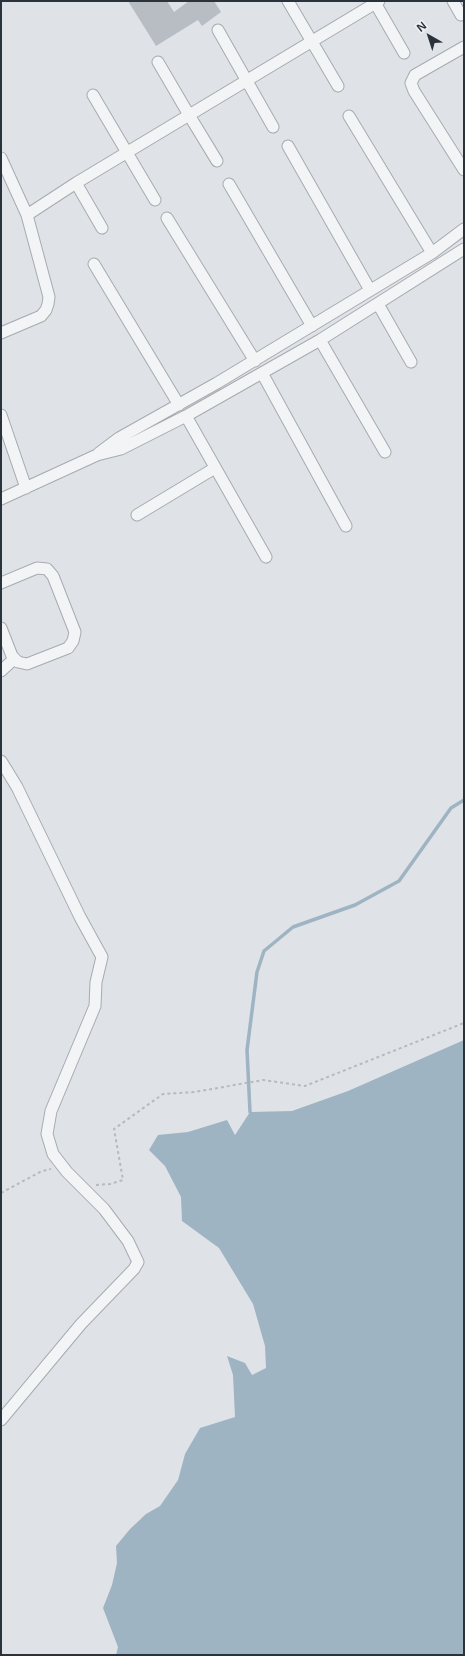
<!DOCTYPE html>
<html>
<head>
<meta charset="utf-8">
<style>
  body { margin:0 }
  #map { position:relative; width:465px; height:1656px; overflow:hidden; background:#dfe3e7; font-family:"Open Sans",sans-serif }
  canvas { display:block }
  .frame { position:absolute; inset:0; border:2px solid #2a333c; pointer-events:none }
  .north { position:absolute; left:409px; top:16px; width:40px; height:40px; -webkit-text-stroke:3px #eff2f5; paint-order:stroke; rotate:321deg; font-size:11px; font-weight:700; line-height:16px; text-align:center; color:#2a333c }
  .north::after { content:''; display:block; margin:auto; width:14px; height:18px; background:#2a333c; clip-path:polygon(50% 0,100% 100%,50% 72%,0 100%) }
</style>
</head>
<body>
<div id="map">
<canvas width="465" height="1656"></canvas>
<div class="frame"></div>
<div class="north">N</div>
</div>
<script>
const ctx = document.querySelector('canvas').getContext('2d');
ctx.lineJoin = 'round';
function fillPath(path, color) {
  ctx.fillStyle = color;
  ctx.fill(path, 'evenodd');
}
function shape(rows) {
  const path = new Path2D();
  for (const r of rows) {
    path.moveTo(r[0], r[1]);
    for (let i = 2; i < r.length; i += 2) path.lineTo(r[i], r[i + 1]);
  }
  return path;
}
function trace(path, color, width, dash) {
  ctx.strokeStyle = color;
  ctx.lineWidth = width;
  ctx.lineCap = dash ? 'butt' : 'round';
  ctx.setLineDash(dash || []);
  ctx.stroke(path);
}
fillPath(shape([
  [464,1040,464,1655,116,1655,118,1647,103,1608,112,1585,117,1563,116,1546,130,1529,146,1514,160,1506,178,1480,185,1454,200,1428,235,1417,233,1375,227,1356,245,1363,252,1375,266,1368,265,1346,253,1304,219,1248,182,1221,181,1197,165,1166,149,1150,158,1135,188,1132,227,1120,235,1135,250,1112,292,1111,348,1091]
]), '#9eb4c3');
trace(shape([
  [250,1112,247,1050,257,972,264,951,293,927,355,905,399,881,451,808,464,800]
]), '#9eb4c3', 3.5);
fillPath(shape([
  [128,1,167,1,174,12,189,1,214,1,221,12,202,26,198,20,156,46]
]), '#b7bdc3');
const minor = shape([
  [288,1,338,86],
  [374,1,404,53],
  [453,1,461,15],
  [218,30,273,127],
  [464,47,415,75,411,83,414,91,464,170],
  [158,62,189,115,217,161],
  [93,95,155,200],
  [349,116,432,253],
  [288,146,370,290],
  [1,158,27,215],
  [76,183,102,228],
  [229,184,312,326],
  [167,218,255,361],
  [94,264,179,405],
  [378,304,411,362],
  [1,333,41,316,46,310,48,304,49,297,27,215,76,183,379,1],
  [320,340,385,452],
  [262,373,346,526],
  [1,415,26,488],
  [186,416,266,557],
  [99,453,119,438,217,383,432,253,464,229],
  [1,499,97,455,121,449,186,416,320,340,464,249],
  [137,515,215,468],
  [1,583,37,568,47,569,53,576,75,632,73,641,68,648,27,664,18,662,12,656,1,628],
  [1,671,14,659],
  [1,761,17,787,80,917,102,957,96,982,95,1006,51,1111,47,1134,53,1154,67,1172,104,1209,128,1241,138,1262,134,1269,81,1324,1,1420]
]);
trace(minor, '#a5abb0', 13);
trace(shape([
  [96,1185,110,1184,123,1180,114,1129,163,1094,195,1092,263,1080,305,1086,464,1023],
  [1,1193,42,1171,51,1169]
]), '#b6babe', 2, [3, 3]);
trace(minor, '#f2f4f6', 11);
</script>
</body>
</html>
